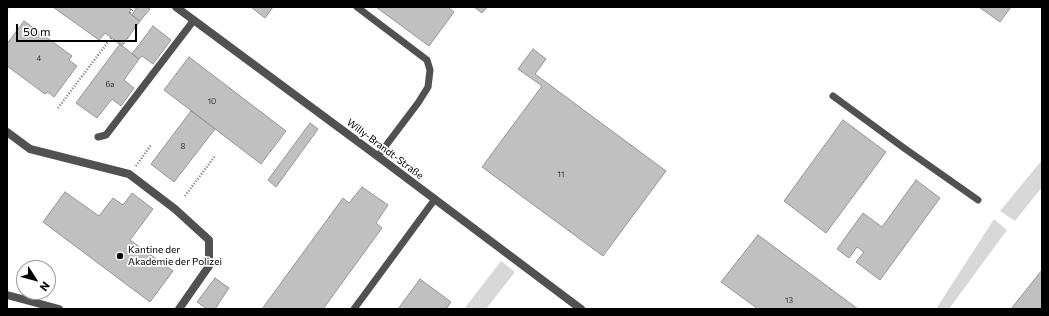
<!DOCTYPE html>
<html>
<head>
<meta charset="utf-8">
<style>
  body { margin:0 }
  #map { position:relative; width:1049px; height:316px; overflow:hidden; background:#fff; font-family:Commissioner,sans-serif }
  canvas { display:block }
  .frame { position:absolute; inset:0; border:8px solid #000; pointer-events:none }
  .north { position:absolute; left:16px; top:260px; width:40px; height:40px; box-sizing:border-box; background:#fff; border:1px solid #999; border-radius:50%; rotate:126deg; font-size:11px; font-weight:700; line-height:16px; text-align:center; color:#000 }
  .north::after { content:''; display:block; margin:auto; width:14px; height:18px; background:#000; clip-path:polygon(50% 0,100% 100%,50% 72%,0 100%) }
  .scale { position:absolute; left:16px; top:24px; width:121px; height:18px; box-sizing:border-box; border:2px solid #000; border-top:0; padding-left:5px; font-size:12px; line-height:14px; white-space:nowrap; color:#000; -webkit-text-stroke:3px #fff; paint-order:stroke }
</style>
</head>
<body>
<div id="map">
<canvas width="1049" height="316"></canvas>
<div class="frame"></div>
<div class="north">N</div>
<div class="scale">50 m</div>
</div>
<script>
const ctx = document.querySelector('canvas').getContext('2d');
ctx.lineJoin = 'round';
function fillPath(path, color) {
  ctx.fillStyle = color;
  ctx.fill(path, 'evenodd');
}
function shape(rows) {
  const path = new Path2D();
  for (const r of rows) {
    path.moveTo(r[0], r[1]);
    for (let i = 2; i < r.length; i += 2) path.lineTo(r[i], r[i + 1]);
  }
  return path;
}
function trace(path, color, width, dash) {
  ctx.strokeStyle = color;
  ctx.lineWidth = width;
  ctx.lineCap = dash ? 'butt' : 'round';
  ctx.setLineDash(dash || []);
  ctx.stroke(path);
}
function drawText(font, color, halo, rows, align = 'center') {
  ctx.font = font + ' Commissioner,sans-serif';
  ctx.lineWidth = 3.5;
  ctx.setLineDash([]);
  ctx.textBaseline = 'middle';
  ctx.strokeStyle = halo;
  ctx.fillStyle = color;
  for (const [text, x, y, turn = 0] of rows) {
    ctx.save();
    ctx.translate(x, y);
    ctx.rotate((+turn || 0) * Math.PI / 180);
    ctx.textAlign = isNaN(turn) ? turn : align;
    if (halo) ctx.strokeText(text, 0, 0);
    ctx.fillText(text, 0, 0);
    ctx.restore();
  }
}
fillPath(shape([
  [1042,160,1042,187,1015,221,1000,211],
  [994,219,1007,230,949,309,936,309],
  [501,261,515,272,486,309,464,309]
]), '#d8d8d8');
const building = shape([
  [53,7,128,7,131,9,129,13,140,21,122,46,105,33,99,40,53,7],
  [137,7,147,7,150,9,140,21,132,15,137,7],
  [251,7,273,7,265,18,251,7],
  [376,7,448,7,454,12,429,46,376,7],
  [474,7,487,7,482,13,474,7],
  [979,7,1011,7,1000,22,979,7],
  [24,21,72,56,69,60,77,66,54,97,48,92,45,94,7,66,7,44,24,21],
  [153,26,171,40,153,64,142,56,139,59,132,54,153,26],
  [120,44,139,59,124,80,134,88,121,106,112,99,97,118,76,103,120,44],
  [533,49,546,59,535,74,666,171,603,256,482,167,542,86,518,69,533,49],
  [189,57,286,131,261,164,164,90,189,57],
  [191,111,215,129,174,182,151,164,191,111],
  [843,120,886,152,826,233,784,201,843,120],
  [310,123,318,129,276,187,268,180,310,123],
  [916,180,940,198,880,280,856,262,864,252,857,247,849,258,837,249,863,213,882,227,916,180],
  [362,187,388,205,376,223,382,228,323,309,262,309,343,198,349,203,362,187],
  [65,192,99,216,113,198,123,205,132,193,153,209,130,240,173,271,150,302,43,222,65,192],
  [758,235,858,309,758,309,721,282,758,235],
  [1042,270,1042,309,1011,309,1042,270],
  [215,278,229,288,215,309,207,309,197,302,215,278],
  [420,279,451,302,446,309,398,309,420,279]
]);
fillPath(building, '#c0c0c0');
trace(building, '#959595', 1);
trace(shape([
  [7,9,9,7],
  [130,13,134,7],
  [58,108,111,38],
  [136,166,151,145],
  [185,196,215,156]
]), '#737373', 2.5, [1, 2]);
trace(shape([
  [357,7,427,60,430,70,428,87,418,103,378,156],
  [833,96,904,148,978,200],
  [98,137,106,135,194,20],
  [354,309,435,199]
]), '#515151', 7);
trace(shape([
  [176,7,380,158,581,309],
  [7,132,30,149,129,174,175,209,209,240,209,266,179,309],
  [7,295,59,309]
]), '#515151', 8);
for (const [x, y, r, color] of [
  [120,256,4,"#000"]
]) {
  const dot = new Path2D();
  dot.arc(x, y, r, 0, 2 * Math.PI);
  ctx.fillStyle = color;
  ctx.fill(dot);
  trace(dot, '#fff', 1.5);
}
drawText('8px', '#303030', null, [
  ["4",39,58],
  ["6a",110,84],
  ["10",212,101],
  ["8",183,146],
  ["11",561,174],
  ["13",789,300]
]);
drawText('10px', '#000', '#fff', [
  ["Willy-Brandt-Straße",385,149,37]
]);
drawText('10px', '#000', '#fff', [
  ["Kantine der",128,250],
  ["Akademie der Polizei",128,262]
], 'left');
</script>
</body>
</html>
